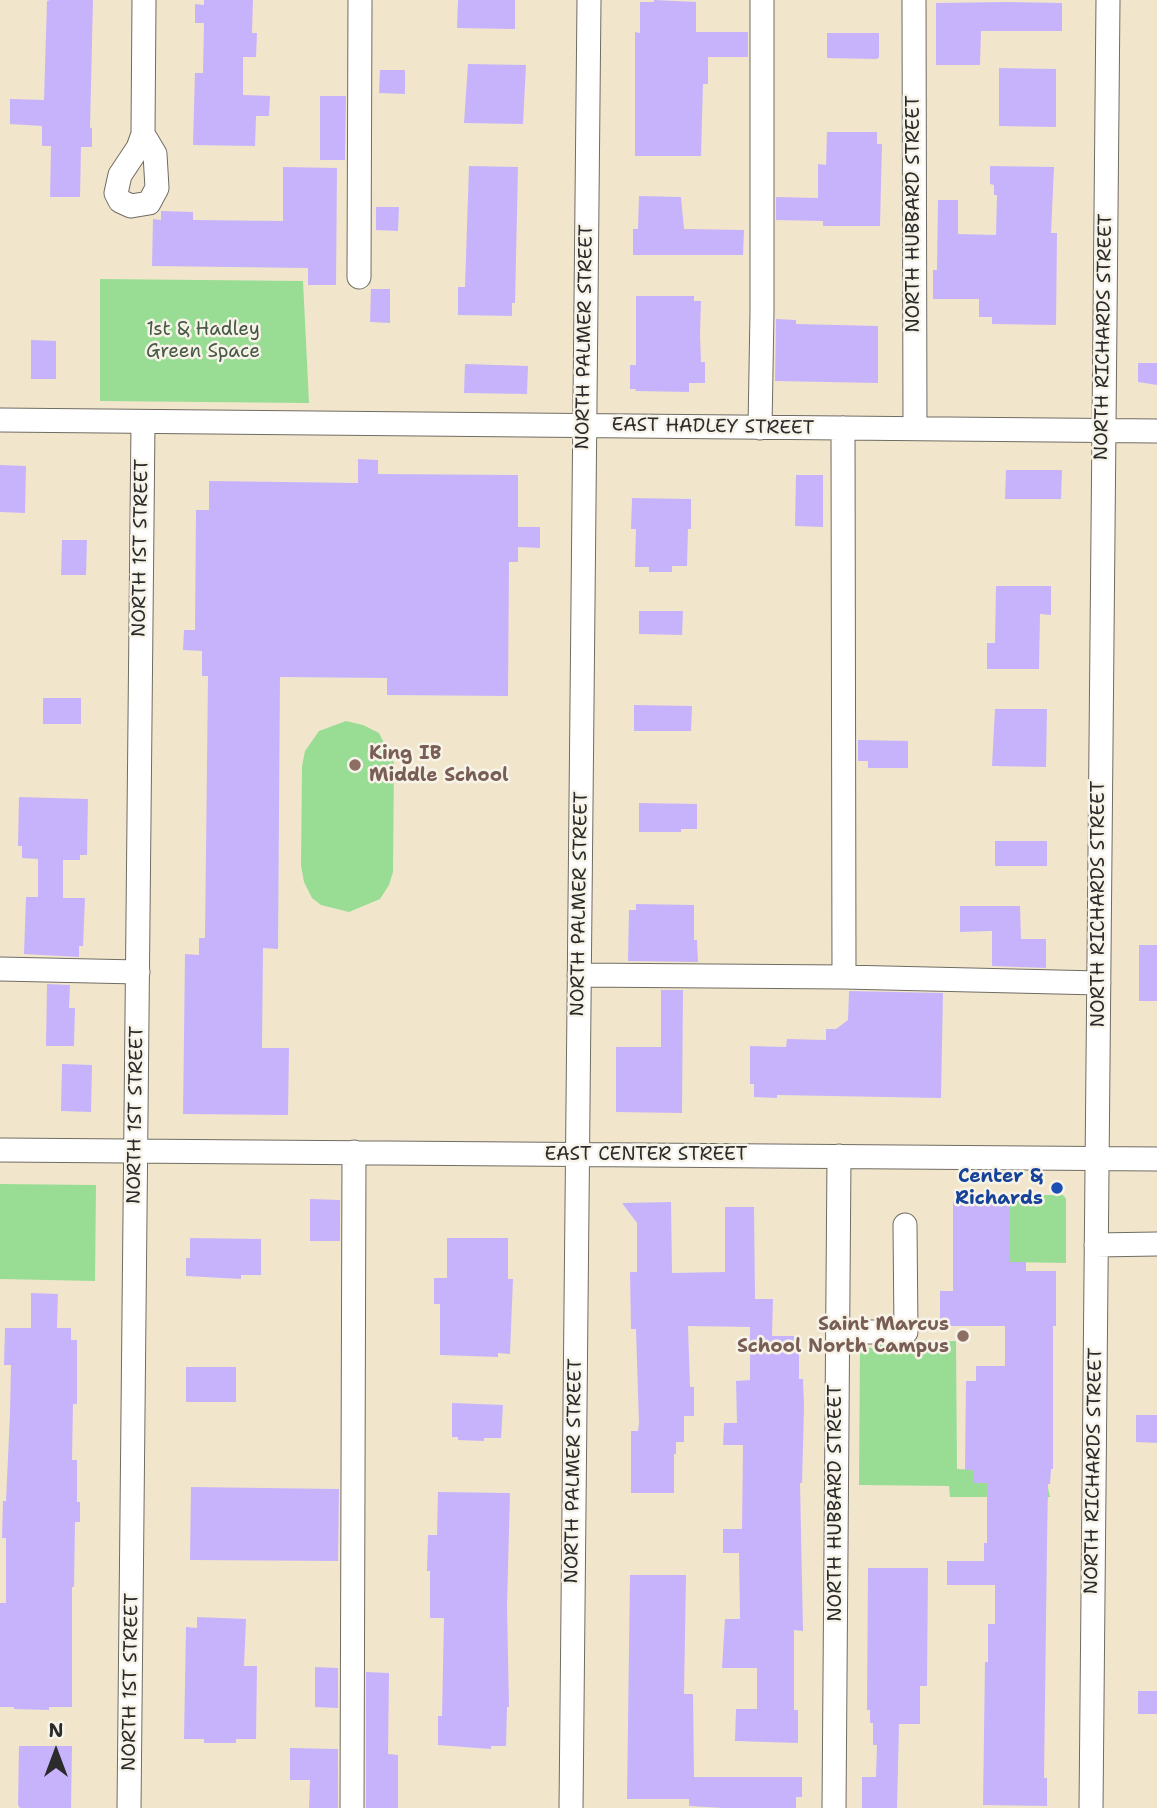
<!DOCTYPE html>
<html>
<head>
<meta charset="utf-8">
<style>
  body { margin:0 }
  #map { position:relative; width:1157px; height:1808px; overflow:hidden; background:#f1e6cc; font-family:"Shantell Sans",sans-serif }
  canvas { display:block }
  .north { position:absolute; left:21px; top:1717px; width:70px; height:70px; -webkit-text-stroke:5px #f7f3e8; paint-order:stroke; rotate:0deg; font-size:19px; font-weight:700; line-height:28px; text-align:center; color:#2b2b2b }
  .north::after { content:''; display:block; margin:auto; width:24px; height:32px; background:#2b2b2b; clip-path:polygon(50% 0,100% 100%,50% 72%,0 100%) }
</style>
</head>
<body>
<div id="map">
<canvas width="1157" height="1808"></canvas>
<div class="north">N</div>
</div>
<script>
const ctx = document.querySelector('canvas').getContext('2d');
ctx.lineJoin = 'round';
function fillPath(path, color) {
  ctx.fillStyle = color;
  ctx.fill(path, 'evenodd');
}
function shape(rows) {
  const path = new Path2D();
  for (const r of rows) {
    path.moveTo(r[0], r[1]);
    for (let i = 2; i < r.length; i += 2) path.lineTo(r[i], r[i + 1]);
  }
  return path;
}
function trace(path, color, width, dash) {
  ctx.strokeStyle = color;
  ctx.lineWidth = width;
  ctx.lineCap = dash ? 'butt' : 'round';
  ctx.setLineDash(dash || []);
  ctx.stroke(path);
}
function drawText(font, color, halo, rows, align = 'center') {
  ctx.font = font + ' "Shantell Sans",sans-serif';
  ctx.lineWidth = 5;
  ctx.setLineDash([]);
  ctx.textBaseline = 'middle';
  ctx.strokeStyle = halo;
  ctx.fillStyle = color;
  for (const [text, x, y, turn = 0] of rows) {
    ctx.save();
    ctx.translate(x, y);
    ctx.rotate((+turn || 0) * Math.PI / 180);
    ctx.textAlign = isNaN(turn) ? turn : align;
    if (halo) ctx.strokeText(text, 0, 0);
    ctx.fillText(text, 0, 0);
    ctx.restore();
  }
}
fillPath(shape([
  [100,279,303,281,309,403,100,401],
  [346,721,363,725,379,733,394,763,393,872,389,885,380,899,349,912,321,905,312,898,304,882,301,866,302,766,305,751,319,731],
  [0,1184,96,1185,95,1281,0,1279],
  [1010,1195,1063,1195,1066,1199,1066,1263,1010,1262],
  [956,1341,957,1469,974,1470,975,1483,1047,1484,1050,1497,950,1497,949,1486,859,1485,860,1348,874,1348,880,1342]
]), '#99dd95');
fillPath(shape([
  [50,0,93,0,90,128,92,128,92,147,81,147,80,197,50,197,51,146,42,146,42,126,10,124,10,99,44,100,47,1],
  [204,0,253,0,252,33,257,33,256,57,243,57,243,95,270,96,269,116,256,116,255,146,193,145,195,73,203,73,204,23,195,23,195,4,204,5],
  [458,0,515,0,515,29,457,28],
  [654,0,696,2,696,32,748,32,748,57,708,57,708,84,703,84,701,156,635,156,635,32,640,33,640,2,654,2],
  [1007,2,1062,3,1062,31,981,31,980,65,936,65,936,3],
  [827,33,879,33,879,57,877,59,827,58],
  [468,64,526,65,523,124,464,123],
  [999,68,1056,69,1056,127,999,126],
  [380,70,405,70,405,94,379,93],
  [320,96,346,96,345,160,320,160],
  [827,132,877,132,877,144,882,144,880,226,823,226,823,221,776,220,776,197,818,198,818,164,826,165],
  [469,166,518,167,515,303,512,303,512,316,458,315,458,287,465,287],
  [990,166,1054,167,1051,233,1057,233,1056,325,992,324,992,317,979,317,979,299,933,299,933,270,937,270,938,200,958,200,958,234,996,235,997,195,994,195,994,185,990,184],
  [283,167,337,168,336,285,308,285,308,268,152,266,153,219,161,220,161,211,193,212,193,220,283,221],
  [639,196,681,197,684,229,744,230,743,255,633,255,633,229,638,229],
  [376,207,399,207,398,231,376,230],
  [371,289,390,289,390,323,370,322],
  [636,296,694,296,694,301,701,301,700,335,701,362,705,362,705,383,689,383,689,392,635,391,636,389,630,389,630,365,636,365],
  [776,319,796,320,796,324,878,326,878,383,775,381],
  [31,340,56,341,56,379,31,379],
  [1138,363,1157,363,1157,385,1138,382],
  [465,364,528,366,527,394,464,393],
  [358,459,378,460,378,474,518,475,518,527,540,527,540,548,518,547,518,562,509,562,508,696,387,695,387,678,280,677,278,949,263,948,262,1048,289,1048,288,1115,183,1114,185,954,199,955,199,938,205,938,208,676,202,676,202,651,183,650,184,630,195,630,196,510,209,510,209,481,358,483],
  [0,465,26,466,25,513,0,512],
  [1006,470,1062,470,1061,499,1005,499],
  [796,475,823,475,823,527,795,526],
  [632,498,691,499,691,529,688,529,687,566,672,566,672,572,649,572,649,567,635,567,636,529,631,529],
  [62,540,87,540,86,575,61,575],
  [996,586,1051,586,1051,615,1040,614,1039,669,987,669,987,643,995,643],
  [639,611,683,611,682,635,639,634],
  [43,698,81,698,81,724,43,724],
  [634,705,692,706,691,731,634,731],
  [995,709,1047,709,1046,767,992,766],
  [858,740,908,741,908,768,868,768,868,761,858,761],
  [19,797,88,799,87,855,80,855,80,860,63,860,63,898,85,898,83,946,79,946,79,957,24,954,26,897,38,897,38,859,22,858,22,846,18,846],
  [639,803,697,804,697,829,681,829,681,832,639,832],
  [995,841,1047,841,1047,866,995,866],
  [636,904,694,905,694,940,697,940,698,962,628,961,629,910,636,910],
  [960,906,1020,906,1021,939,1046,939,1046,968,992,966,992,931,960,932],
  [1139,945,1157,945,1157,1001,1139,1001],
  [47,984,70,985,69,1008,75,1008,74,1046,46,1046],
  [661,990,683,990,682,1113,616,1112,616,1047,661,1047],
  [849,991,943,993,941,1098,777,1095,777,1098,754,1097,754,1084,750,1084,750,1046,786,1047,787,1039,826,1040,826,1029,836,1029,848,1020],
  [62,1064,92,1065,91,1112,61,1111],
  [310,1199,340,1200,340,1241,310,1241],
  [953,1201,1010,1202,1010,1262,1026,1262,1026,1271,1056,1271,1056,1326,1053,1326,1053,1469,1051,1469,1050,1484,1048,1484,1047,1544,1044,1778,1047,1778,1047,1806,983,1805,985,1662,988,1662,988,1624,995,1624,995,1585,947,1585,947,1561,984,1561,984,1543,987,1543,987,1483,974,1483,974,1470,965,1470,966,1381,976,1381,976,1366,1005,1366,1005,1326,940,1326,940,1291,953,1291],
  [671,1202,672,1273,725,1272,725,1207,754,1207,755,1299,773,1299,772,1336,794,1336,794,1350,799,1350,799,1379,803,1379,804,1406,802,1483,800,1483,803,1631,794,1630,794,1710,798,1710,798,1743,735,1741,736,1709,757,1709,757,1668,722,1668,725,1619,740,1619,739,1553,723,1553,723,1529,742,1529,743,1445,723,1445,724,1423,737,1423,736,1381,750,1380,750,1327,688,1326,690,1387,694,1387,694,1416,684,1416,684,1442,676,1442,676,1454,674,1454,674,1493,631,1493,631,1431,638,1431,639,1424,636,1329,631,1329,630,1272,637,1272,637,1223,622,1203],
  [190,1238,261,1239,261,1275,241,1275,241,1279,186,1276,186,1258,190,1258],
  [447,1238,508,1238,508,1279,513,1279,510,1354,498,1353,498,1357,440,1355,440,1304,434,1304,434,1278,447,1278],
  [31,1293,58,1294,57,1328,71,1328,71,1340,77,1340,77,1404,73,1404,72,1460,77,1460,77,1502,80,1502,80,1522,75,1522,74,1587,72,1587,72,1707,49,1707,49,1710,14,1709,14,1707,0,1707,0,1603,6,1603,6,1538,2,1538,3,1501,6,1501,10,1414,11,1365,4,1365,5,1328,31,1328],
  [186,1367,236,1367,236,1402,186,1402],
  [452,1403,503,1405,501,1438,484,1438,484,1441,458,1440,458,1437,452,1437],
  [1136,1415,1157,1415,1157,1443,1136,1442],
  [191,1487,339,1489,338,1561,190,1560],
  [438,1492,510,1493,507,1605,509,1707,507,1707,506,1746,491,1746,491,1749,438,1745,438,1716,442,1716,444,1618,430,1618,430,1571,427,1571,428,1535,437,1535],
  [868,1568,928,1568,927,1686,920,1686,920,1724,899,1724,897,1808,862,1808,862,1777,876,1777,877,1745,873,1745,873,1723,870,1723,870,1710,867,1710],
  [630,1575,686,1575,684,1694,693,1694,694,1777,802,1777,802,1797,796,1797,796,1808,723,1808,689,1806,689,1799,627,1799],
  [197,1617,246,1619,244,1666,257,1666,256,1739,236,1739,236,1743,204,1743,204,1739,184,1739,186,1627,197,1628],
  [315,1667,338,1668,338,1708,315,1707],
  [366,1672,389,1673,388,1754,398,1755,398,1808,366,1808],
  [1138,1691,1157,1691,1157,1714,1138,1714],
  [19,1746,72,1746,71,1808,20,1808,18,1805],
  [290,1748,338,1749,338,1808,309,1808,310,1780,290,1780]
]), '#c7b3fb');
const minor = shape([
  [914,0,915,428],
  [143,134,155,154,157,188,149,203,131,206,120,201,116,193,120,175,138,148,143,134,144,0],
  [359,277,360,0],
  [0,420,1157,431],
  [760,428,762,312,762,0],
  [843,428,844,977],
  [0,969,138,972],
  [579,975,844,977,1099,983],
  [0,1150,1157,1159],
  [1096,1245,1157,1244],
  [838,1332,906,1332,905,1225],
  [129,1808,143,422],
  [352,1808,354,1152],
  [571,1808,589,0],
  [834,1808,839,1156],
  [1091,1808,1108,0]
]);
trace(minor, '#706c63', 25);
trace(minor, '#fff', 23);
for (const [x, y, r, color] of [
  [355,765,7,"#8d6e63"],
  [1057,1188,7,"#1a4fb4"],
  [963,1336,7,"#8d6e63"]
]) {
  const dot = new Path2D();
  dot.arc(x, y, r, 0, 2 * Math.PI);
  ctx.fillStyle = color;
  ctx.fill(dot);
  trace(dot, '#f7f3e8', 2.5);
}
drawText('19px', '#2b2b2b', '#f7f3e8', [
  ["NORTH HUBBARD STREET",914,214,-90],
  ["NORTH PALMER STREET",585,337,-89],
  ["NORTH RICHARDS STREET",1104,337,-89],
  ["EAST HADLEY STREET",713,427,1],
  ["NORTH 1ST STREET",141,548,-89],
  ["NORTH PALMER STREET",580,904,-89],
  ["NORTH RICHARDS STREET",1099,904,-90],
  ["NORTH 1ST STREET",136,1115,-89],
  ["EAST CENTER STREET",646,1155],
  ["NORTH PALMER STREET",574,1471,-89],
  ["NORTH RICHARDS STREET",1094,1471,-89],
  ["NORTH HUBBARD STREET",836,1503,-90],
  ["NORTH 1ST STREET",131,1682,-89]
]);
drawText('19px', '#465846', '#f7f3e8', [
  ["1st & Hadley",203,330],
  ["Green Space",203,352]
]);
drawText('bold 19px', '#785e54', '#f7f3e8', [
  ["King IB",369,754],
  ["Middle School",369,776],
  ["Saint Marcus",949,1325,"right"],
  ["School North Campus",949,1347,"right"]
], 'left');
drawText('bold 19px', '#164399', '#f7f3e8', [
  ["Center &",1043,1177],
  ["Richards",1043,1199]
], 'right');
</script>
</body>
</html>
